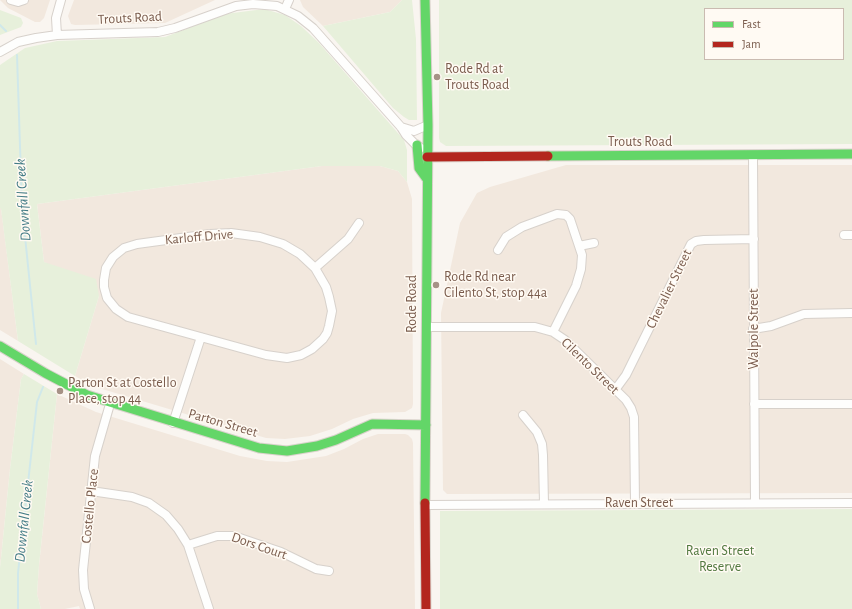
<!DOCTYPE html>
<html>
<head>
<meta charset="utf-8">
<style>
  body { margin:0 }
  #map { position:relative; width:852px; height:609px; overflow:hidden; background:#f9f5f0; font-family:"Alegreya Sans",sans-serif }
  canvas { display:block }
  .legend { position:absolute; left:704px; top:8px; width:140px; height:52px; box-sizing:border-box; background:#fffaf3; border:1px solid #cabbb1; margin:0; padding:5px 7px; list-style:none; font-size:12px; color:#7a5c4d }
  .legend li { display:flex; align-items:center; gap:8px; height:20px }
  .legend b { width:20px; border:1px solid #cabbb1 }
</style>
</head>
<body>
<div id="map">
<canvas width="852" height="609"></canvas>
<ul class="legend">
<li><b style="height:5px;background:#63d668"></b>Fast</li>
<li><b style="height:5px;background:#b3261e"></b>Jam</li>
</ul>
</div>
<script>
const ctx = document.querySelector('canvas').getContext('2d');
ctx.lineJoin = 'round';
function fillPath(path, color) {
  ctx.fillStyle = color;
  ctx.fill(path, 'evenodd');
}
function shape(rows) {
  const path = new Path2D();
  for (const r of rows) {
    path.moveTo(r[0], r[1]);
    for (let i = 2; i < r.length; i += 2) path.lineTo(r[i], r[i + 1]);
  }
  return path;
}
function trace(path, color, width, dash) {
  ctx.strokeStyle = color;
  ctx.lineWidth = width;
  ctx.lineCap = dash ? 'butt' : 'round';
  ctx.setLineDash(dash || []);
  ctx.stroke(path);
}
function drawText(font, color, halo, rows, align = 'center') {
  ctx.font = font + ' "Alegreya Sans",sans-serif';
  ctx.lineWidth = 3;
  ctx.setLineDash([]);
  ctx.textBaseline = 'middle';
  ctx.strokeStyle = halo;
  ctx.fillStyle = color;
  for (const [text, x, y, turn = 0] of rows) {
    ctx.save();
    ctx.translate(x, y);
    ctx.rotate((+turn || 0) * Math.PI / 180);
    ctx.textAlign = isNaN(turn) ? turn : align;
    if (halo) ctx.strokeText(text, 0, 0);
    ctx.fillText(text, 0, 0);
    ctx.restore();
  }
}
fillPath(shape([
  [0,0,50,0,44,18,40,22,35,22,8,8],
  [74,0,215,0,165,23,75,25,71,24,68,16],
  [300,0,402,0,390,12,323,26,303,7],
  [566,165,852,165,852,493,447,494,443,490,441,313,460,223,477,193,490,187],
  [322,166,380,166,398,171,407,182,412,199,413,404,412,408,405,412,373,413,353,419,332,429,310,436,285,439,266,438,92,386,75,376,99,296,44,262,37,204],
  [0,208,1,208,18,341,0,330],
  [0,359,24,374,21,379,10,469,0,568],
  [57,394,96,412,240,456,267,461,287,462,326,456,344,449,363,439,378,434,405,434,408,435,412,439,413,443,415,609,80,609,79,606,65,609,41,609,37,594,39,565]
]), '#f2e8de');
fillPath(shape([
  [402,0,412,0,416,39,417,120,409,120,404,117,393,108,323,26,390,12],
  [439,0,852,0,852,144,446,146,440,142,439,138],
  [705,9,843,9,843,59,705,59],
  [264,9,285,15,301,26,319,43,404,140,407,150,407,182,398,171,380,166,322,166,37,204,44,262,96,279,99,296,75,376,18,341,1,209,0,208,0,65,25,48,57,41,165,37,225,14],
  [0,10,21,18,23,23,21,27,0,35],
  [24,374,57,394,39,565,37,594,41,609,0,609,0,568,10,469,21,379],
  [852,509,852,609,440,609,440,511]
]), '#e7f0db');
trace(shape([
  [0,25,6,31],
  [17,55,22,207,36,344],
  [18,609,18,573,37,402,43,387]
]), '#d0e8ea', 2);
const street = shape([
  [11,0,18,2,24,0],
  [285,9,289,0],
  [57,35,56,18,61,0],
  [0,52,18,42,36,38,57,35,158,32,175,28,236,6,253,4,277,6,298,16,313,28,401,127,406,135,415,144,421,148],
  [401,127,414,131,428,125],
  [753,156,755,503],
  [231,233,260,237,283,244,300,254,315,268,326,287,329,297,332,311,329,326,327,333,323,339,312,349,301,355,287,358,266,355,128,317,116,309,107,298,104,287,104,280,106,268,113,257,124,248,137,244,210,234,231,233],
  [844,235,852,235],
  [579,246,594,243],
  [498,250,506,237,522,227,557,214,566,215,570,219,582,255,581,269,576,286,553,332],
  [315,268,348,239,359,223],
  [426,327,535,327,553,332,565,340,626,400,631,408,634,417,635,503],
  [753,329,771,326,804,314,852,313],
  [615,390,626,375,691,244,696,241,704,240,754,239],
  [754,404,852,404],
  [523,415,537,432,542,444,543,455,544,504],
  [173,423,201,337],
  [91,491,132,497,149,503,166,515,178,529,188,545,209,609],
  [425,505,852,503],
  [188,545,217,536,234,536,281,552,316,569,329,571],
  [90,609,84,589,83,570,95,456,110,404]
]);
const fast = shape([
  [425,0,428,125,425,503],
  [417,145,419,168,427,179],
  [548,156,852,154],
  [0,346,45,373,87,395,259,448,287,451,317,446,336,440,372,424,426,425]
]);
const jam = shape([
  [427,157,548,156],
  [425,503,426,609]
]);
trace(street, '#d7d1cb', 10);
trace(fast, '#d9d2cb', 11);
trace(jam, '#d9d2cb', 11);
trace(street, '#fefefd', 8);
trace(fast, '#63d668', 9);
trace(jam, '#b3261e', 9);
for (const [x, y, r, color] of [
  [437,77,4,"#a69286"],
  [436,285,4,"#a69286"],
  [60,391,4,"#a69286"]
]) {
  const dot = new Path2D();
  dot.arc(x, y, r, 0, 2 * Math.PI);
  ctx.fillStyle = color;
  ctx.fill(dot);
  trace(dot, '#fffaf3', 1.5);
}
drawText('14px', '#7a5c4d', '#fffaf3', [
  ["Trouts Road",130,18,-3],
  ["Trouts Road",640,142],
  ["Karloff Drive",199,237,-5],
  ["Chevalier Street",669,289,-64],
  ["Rode Road",412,304,-90],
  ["Walpole Street",754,329,-90],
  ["Cilento Street",590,366,44],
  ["Parton Street",223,423,16],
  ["Raven Street",639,503],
  ["Costello Place",90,506,-84],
  ["Dors Court",259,546,19]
]);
drawText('14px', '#7a5c4d', '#fffaf3', [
  ["Rode Rd at",445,69],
  ["Trouts Road",445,85],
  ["Rode Rd near",444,277],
  ["Cilento St, stop 44a",444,293],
  ["Parton St at Costello",68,383],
  ["Place, stop 44",68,399]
], 'left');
drawText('14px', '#537a41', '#fffaf3', [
  ["Raven Street",720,551],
  ["Reserve",720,567]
]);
drawText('italic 15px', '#437c86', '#fffaf3', [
  ["Downfall Creek",23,200,-94],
  ["Downfall Creek",24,521,-84]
]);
</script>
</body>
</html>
